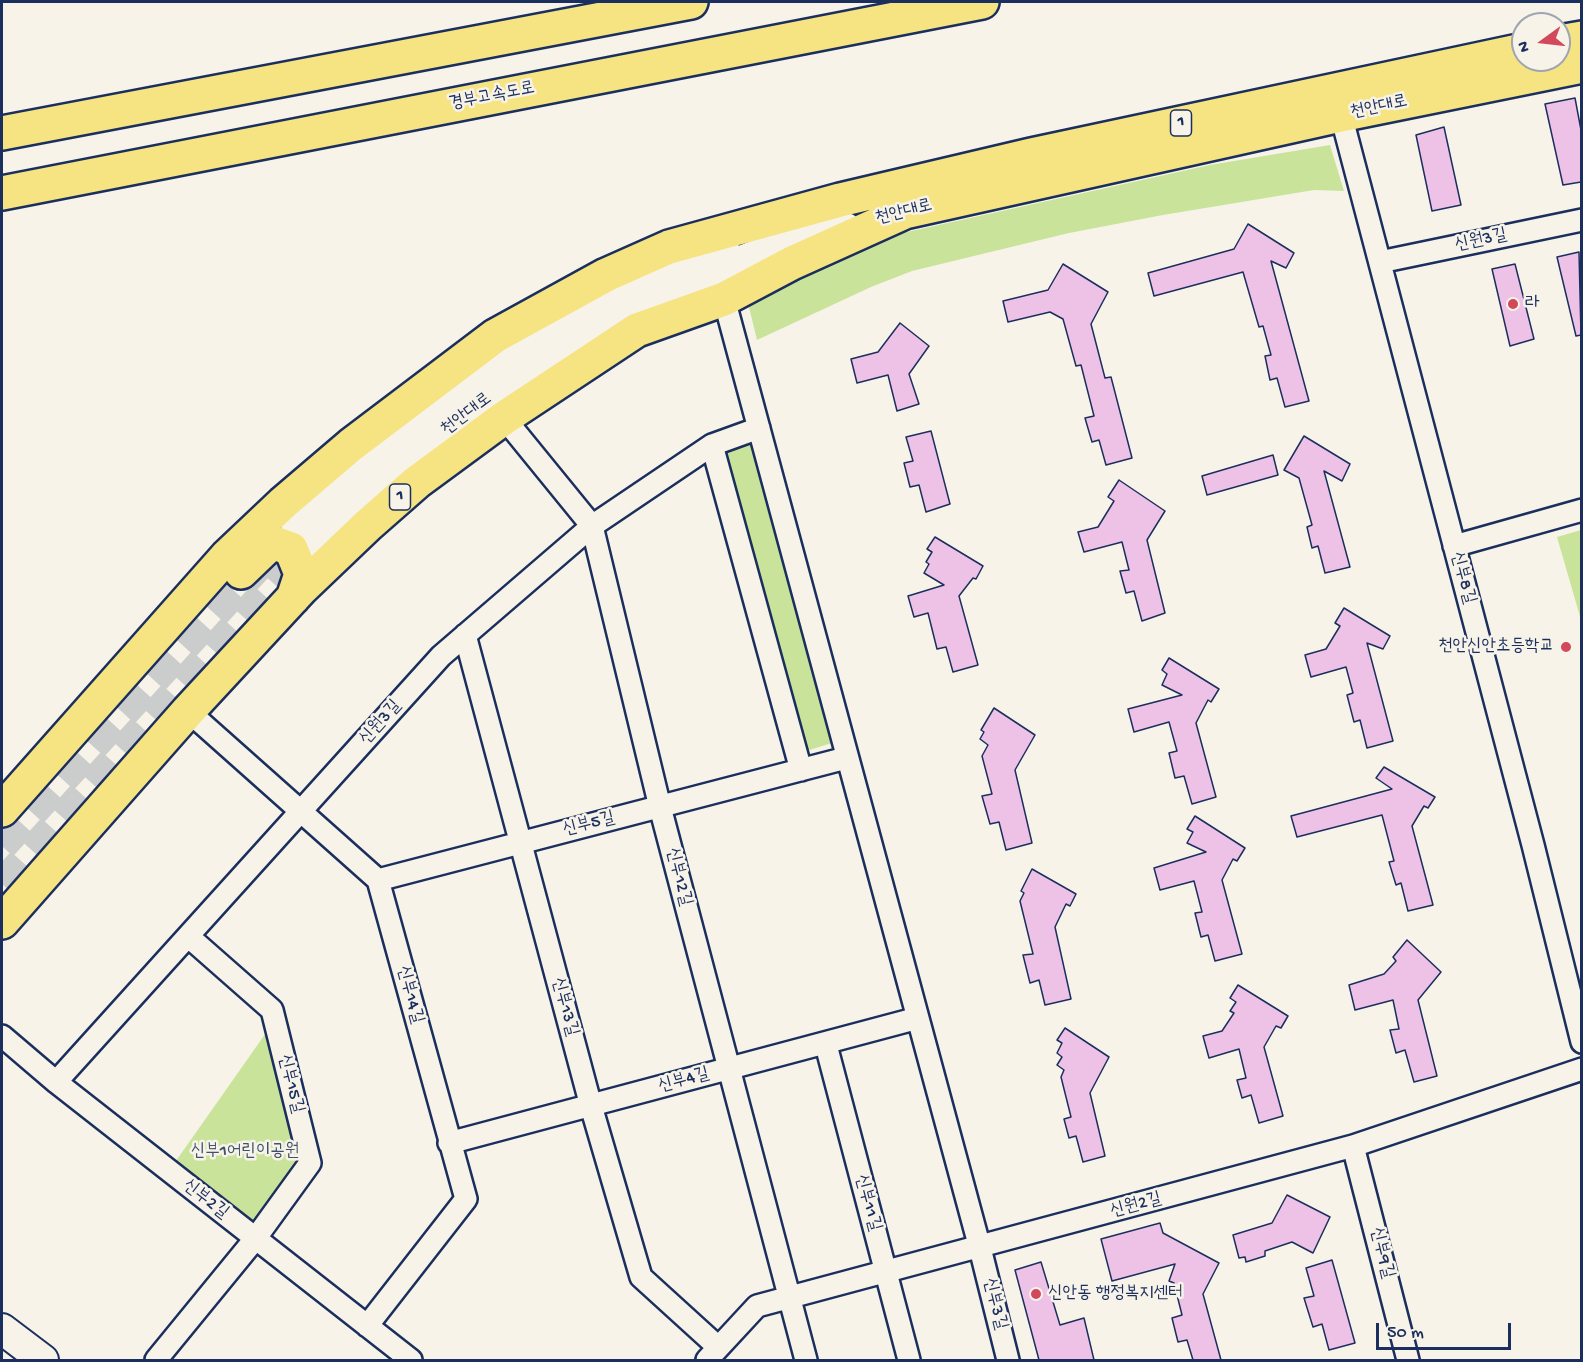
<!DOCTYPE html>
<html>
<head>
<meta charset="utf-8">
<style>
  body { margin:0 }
  #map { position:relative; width:1583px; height:1362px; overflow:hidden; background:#f7f3e8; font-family:"Gochi Hand",sans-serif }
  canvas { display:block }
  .frame { position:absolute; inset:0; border:3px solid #1b2f5e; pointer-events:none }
  .north { position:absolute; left:1511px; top:12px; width:60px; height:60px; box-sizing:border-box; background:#f7f3e8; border:2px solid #9fa5b1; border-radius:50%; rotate:255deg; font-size:16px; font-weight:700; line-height:24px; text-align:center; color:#1b2f5e }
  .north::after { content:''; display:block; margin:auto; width:21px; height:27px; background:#d1495b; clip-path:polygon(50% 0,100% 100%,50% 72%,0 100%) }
  .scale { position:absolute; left:1376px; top:1323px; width:135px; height:27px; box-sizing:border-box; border:3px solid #1b2f5e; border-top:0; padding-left:8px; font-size:18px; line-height:21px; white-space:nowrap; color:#1b2f5e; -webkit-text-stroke:4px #f7f3e8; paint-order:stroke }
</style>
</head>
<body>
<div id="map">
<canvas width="1583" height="1362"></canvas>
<div class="frame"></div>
<div class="north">N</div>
<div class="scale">50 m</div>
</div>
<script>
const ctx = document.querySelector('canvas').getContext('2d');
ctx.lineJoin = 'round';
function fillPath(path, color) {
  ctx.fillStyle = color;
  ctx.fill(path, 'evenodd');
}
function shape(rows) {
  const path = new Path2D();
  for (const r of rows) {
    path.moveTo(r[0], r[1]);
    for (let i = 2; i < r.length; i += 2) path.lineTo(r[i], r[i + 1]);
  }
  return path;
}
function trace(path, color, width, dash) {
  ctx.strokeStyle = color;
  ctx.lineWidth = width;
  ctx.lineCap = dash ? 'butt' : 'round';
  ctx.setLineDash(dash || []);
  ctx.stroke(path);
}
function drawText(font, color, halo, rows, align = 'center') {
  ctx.font = font + ' "Gochi Hand","Poor Story",sans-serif';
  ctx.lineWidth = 5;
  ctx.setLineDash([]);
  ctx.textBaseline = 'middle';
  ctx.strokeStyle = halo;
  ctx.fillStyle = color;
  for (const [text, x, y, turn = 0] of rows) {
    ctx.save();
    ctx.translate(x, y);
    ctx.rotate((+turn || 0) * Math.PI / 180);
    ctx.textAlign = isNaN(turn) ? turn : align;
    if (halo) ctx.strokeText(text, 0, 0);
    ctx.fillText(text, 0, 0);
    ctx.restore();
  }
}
fillPath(shape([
  [1330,145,1344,191,1314,190,1163,215,1069,233,912,271,871,287,757,340,747,299,898,234,1210,165],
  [756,438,837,738,832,743,806,751,723,456,727,448],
  [1581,530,1582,530,1581,620,1557,537],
  [268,1030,302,1160,256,1227,171,1168]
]), '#c9e49a');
const building = shape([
  [1575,98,1581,130,1581,182,1563,185,1545,104,1575,98],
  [1444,127,1461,205,1432,211,1416,135,1444,127],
  [1248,224,1294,253,1286,268,1271,261,1309,401,1285,407,1277,378,1270,380,1265,356,1271,355,1263,326,1259,327,1243,272,1154,296,1148,273,1234,249,1248,224],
  [1579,252,1581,335,1576,336,1557,257,1579,252],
  [1063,264,1108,292,1091,324,1105,378,1111,377,1132,458,1106,465,1099,440,1092,442,1085,418,1094,416,1081,365,1076,366,1063,319,1050,312,1008,322,1003,301,1048,290,1063,264],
  [1515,264,1534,339,1510,346,1492,269,1515,264],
  [900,323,929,346,909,374,919,404,897,411,888,375,857,383,851,359,878,352,900,323],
  [931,431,950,504,926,512,919,485,910,487,904,463,913,461,906,437,931,431],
  [1304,436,1350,464,1342,481,1324,471,1350,567,1325,573,1318,546,1312,548,1307,527,1312,525,1299,478,1284,470,1304,436],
  [1273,455,1278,475,1207,495,1202,476,1273,455],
  [1119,480,1165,511,1147,540,1165,613,1142,621,1134,591,1126,593,1120,571,1129,570,1122,542,1084,552,1078,532,1098,527,1114,501,1108,497,1119,480],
  [935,537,983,566,976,579,973,578,959,596,978,665,953,672,946,647,937,649,928,613,914,617,908,596,944,585,924,573,929,564,926,562,932,552,927,549,935,537],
  [1344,608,1390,636,1383,649,1367,643,1393,741,1367,748,1360,720,1354,722,1347,695,1353,693,1346,667,1311,677,1305,655,1326,649,1340,626,1335,623,1344,608],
  [1169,658,1219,689,1211,702,1208,700,1196,723,1216,797,1192,804,1184,776,1175,778,1169,753,1177,751,1169,722,1134,732,1128,709,1182,695,1162,685,1167,674,1162,670,1169,658],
  [994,708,1035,735,1015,770,1032,843,1006,850,999,822,990,824,982,796,992,794,982,756,988,745,980,739,984,732,981,730,994,708],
  [1384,767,1435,797,1428,808,1424,806,1412,826,1433,905,1408,911,1401,883,1396,885,1389,862,1394,861,1382,815,1297,837,1291,816,1392,789,1376,778,1384,767],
  [1195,816,1245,848,1237,861,1233,859,1222,880,1242,954,1215,961,1208,935,1201,937,1195,913,1202,912,1194,881,1160,890,1154,868,1206,852,1187,843,1193,832,1187,829,1195,816],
  [1032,869,1076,894,1070,906,1066,904,1055,927,1071,999,1045,1005,1039,980,1030,983,1023,955,1033,954,1020,901,1024,893,1021,891,1032,869],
  [1407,940,1441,972,1418,1000,1437,1076,1414,1082,1405,1050,1396,1053,1390,1030,1399,1029,1393,1000,1355,1010,1349,985,1384,974,1396,961,1393,957,1407,940],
  [1238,985,1288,1016,1281,1028,1276,1026,1264,1047,1283,1116,1259,1123,1251,1095,1242,1098,1237,1080,1246,1078,1239,1049,1209,1058,1203,1036,1222,1031,1234,1013,1230,1011,1236,1002,1230,998,1238,985],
  [1065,1028,1109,1057,1090,1093,1105,1156,1083,1162,1076,1136,1069,1138,1064,1119,1071,1117,1061,1077,1064,1070,1057,1065,1062,1057,1057,1053,1062,1043,1057,1040,1065,1028],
  [1287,1195,1330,1217,1313,1253,1292,1242,1265,1251,1265,1256,1246,1262,1245,1257,1239,1258,1233,1235,1272,1223,1287,1195],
  [1160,1223,1163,1233,1219,1263,1203,1294,1221,1360,1193,1360,1187,1340,1178,1342,1172,1318,1182,1315,1174,1283,1169,1281,1175,1264,1112,1281,1101,1239,1160,1223],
  [1332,1260,1355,1343,1329,1350,1322,1324,1313,1327,1304,1298,1314,1296,1306,1268,1332,1260],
  [1041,1262,1060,1325,1084,1318,1094,1360,1039,1360,1015,1270,1041,1262]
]);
fillPath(building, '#eec1e6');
trace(building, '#1b2f5e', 1.5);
trace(shape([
  [2,846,265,559],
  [2,884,307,546]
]), '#cbcccc', 30, [30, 15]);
const street = shape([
  [1341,115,1533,845,1582,1042],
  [1380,262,1582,220],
  [724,299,980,1248,1008,1360],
  [504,418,592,526,660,807,806,1360],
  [712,445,801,770],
  [1454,546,1582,510],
  [465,635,591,1106,641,1277,718,1347],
  [188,711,378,880,466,1199,367,1326],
  [378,880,846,758],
  [2,1036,56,1082,411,1360],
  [826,1045,909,1360],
  [56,1082,441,656,592,526,712,445,759,428],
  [449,1143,918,1018],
  [1353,1146,1408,1360],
  [156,1360,255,1239,310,1163,272,1010,189,937],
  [707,1360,757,1306,1353,1146,1582,1069]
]);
const secondary = shape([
  [296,526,371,457,430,409,483,372,626,287,724,242],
  [307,546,465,415,537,365,610,323,711,273,779,246,846,228],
  [2,1329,43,1360]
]);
const primary = shape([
  [1559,42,1582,38],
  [241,572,268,546,277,544,291,549,301,574,293,598],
  [2,810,227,556,283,503,351,445,495,336,606,275,669,247,840,200,1031,155,1523,50],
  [2,922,188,711,301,589,368,525,417,482,504,418,637,330,724,299,792,263,905,212,1341,115,1582,66]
]);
const highway = shape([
  [2,133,691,2],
  [2,193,982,2]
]);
trace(street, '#1b2f5e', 26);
trace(secondary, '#1b2f5e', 34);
trace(primary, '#1b2f5e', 38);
trace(highway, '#1b2f5e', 38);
trace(street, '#f7f3e8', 21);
trace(secondary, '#f7f3e8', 30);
trace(primary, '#f6e381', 33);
trace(highway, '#f6e381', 33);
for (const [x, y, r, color] of [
  [1513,304,6,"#d1495b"],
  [1566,647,6,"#d1495b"],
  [1036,1294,6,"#d1495b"]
]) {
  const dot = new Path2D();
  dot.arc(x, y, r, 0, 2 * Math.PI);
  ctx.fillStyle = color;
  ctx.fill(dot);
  trace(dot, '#f7f3e8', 2);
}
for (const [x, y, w] of [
  [1181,123,21],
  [400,497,21]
]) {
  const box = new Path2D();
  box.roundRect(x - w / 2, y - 13, w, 26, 4.5);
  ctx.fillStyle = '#f7f3e8';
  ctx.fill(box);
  trace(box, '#1b2f5e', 1.5);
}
drawText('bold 16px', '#1b2f5e', null, [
  ["1",1181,123],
  ["1",400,497]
]);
drawText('18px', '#1b2f5e', '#f7f3e8', [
  ["경부고속도로",492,97,-11],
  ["천안대로",1379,108,-12],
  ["천안대로",904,213,-14],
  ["신원3길",1481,241,-12],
  ["천안대로",467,415,-37],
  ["신부8길",1462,578,75],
  ["신원3길",381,723,-48],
  ["신부5길",589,825,-14],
  ["신부12길",678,877,76],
  ["신부14길",409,995,75],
  ["신부13길",564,1007,75],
  ["신부4길",684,1081,-15],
  ["신부15길",290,1084,76],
  ["신부2길",205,1200,38],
  ["신부11길",867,1203,75],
  ["신원2길",1136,1206,-15],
  ["신부9길",1381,1253,76],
  ["신부3길",994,1304,76]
]);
drawText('18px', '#1b2f5e', '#f7f3e8', [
  ["라",1525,304],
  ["천안신안초등학교",1554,647,"right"],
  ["신안동 행정복지센터",1048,1294]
], 'left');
drawText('18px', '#3e536a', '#f7f3e8', [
  ["신부1어린이공원",245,1152]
]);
</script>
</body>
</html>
